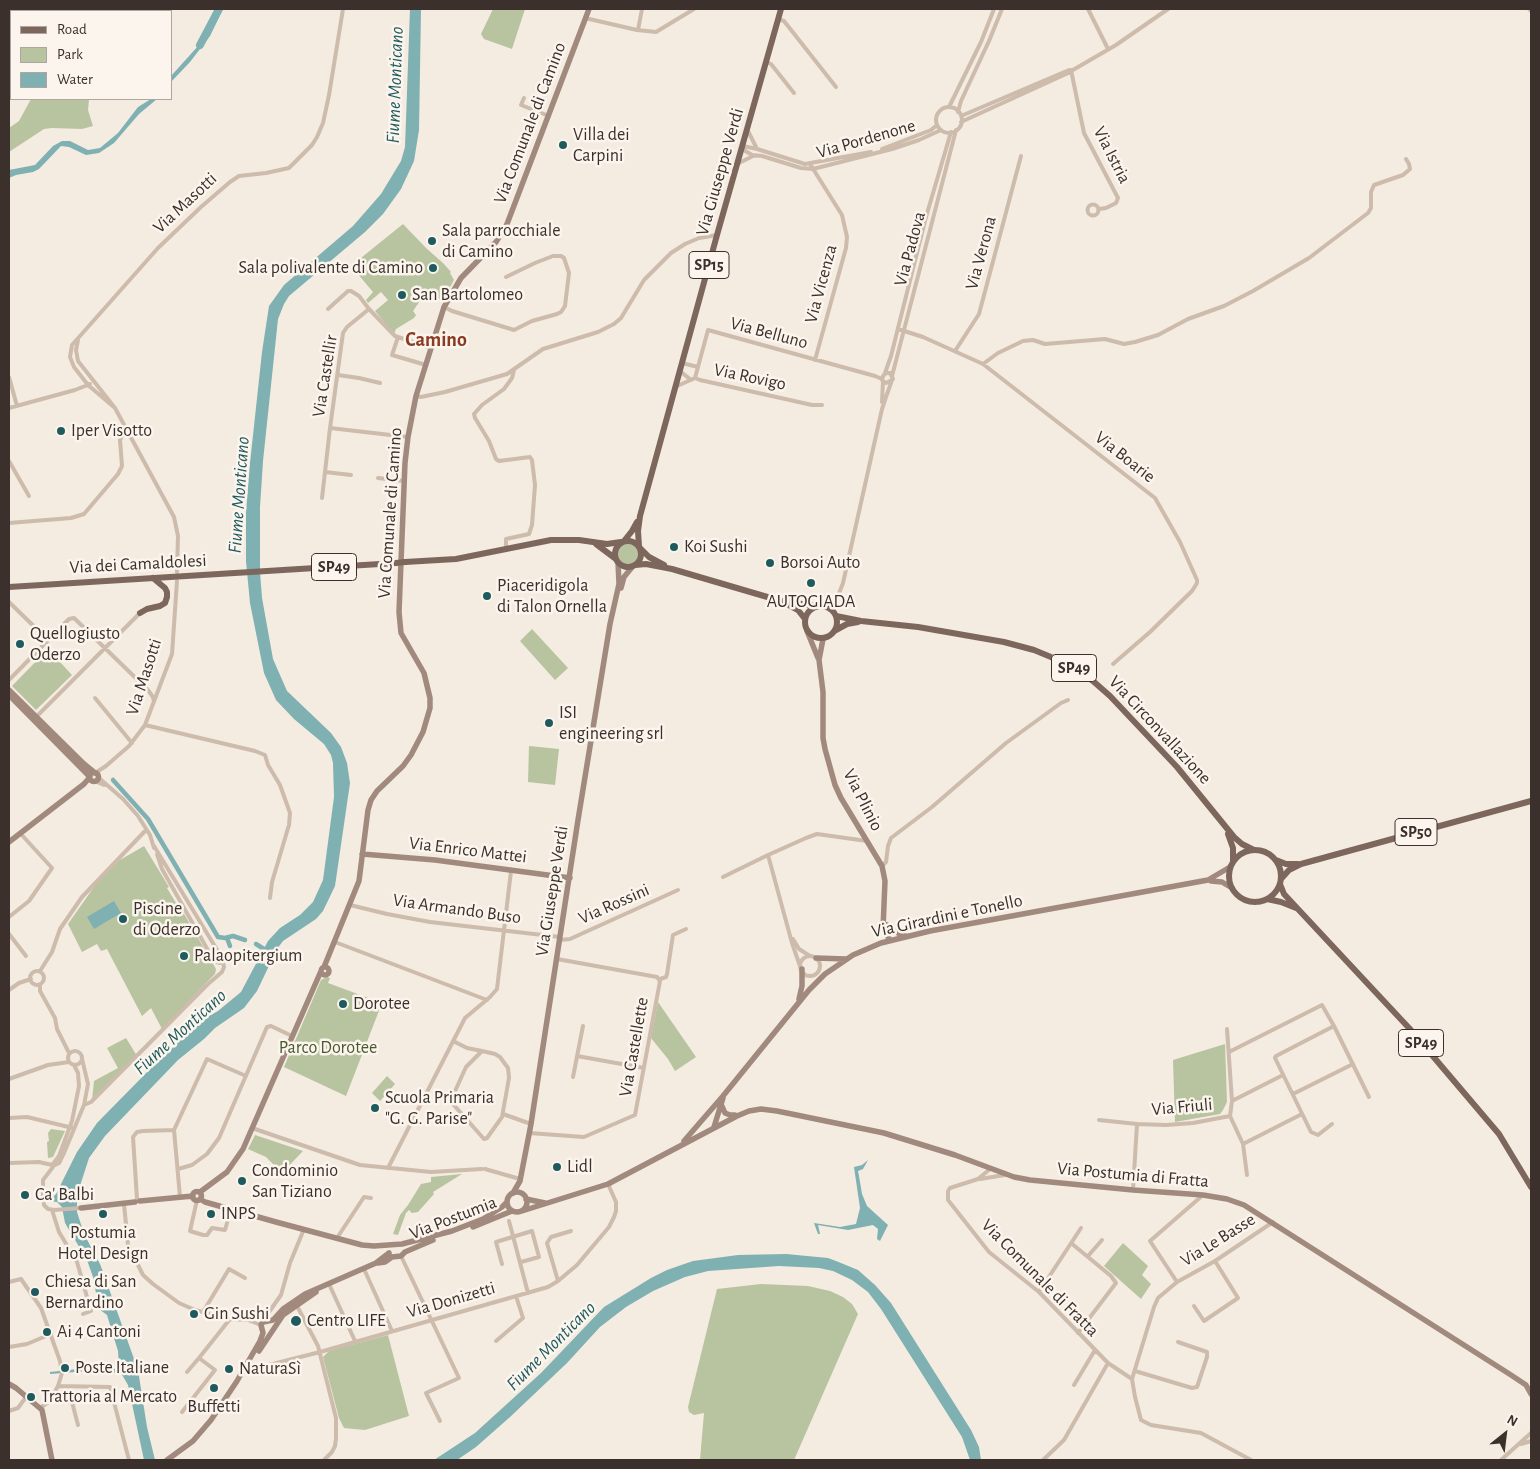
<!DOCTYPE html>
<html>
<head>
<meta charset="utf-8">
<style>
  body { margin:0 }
  #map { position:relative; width:1540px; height:1469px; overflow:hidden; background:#f4ebe1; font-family:"Alegreya Sans",sans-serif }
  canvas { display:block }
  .frame { position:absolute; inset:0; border:10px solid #3b302b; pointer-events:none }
  .legend { position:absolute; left:10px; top:10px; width:162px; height:90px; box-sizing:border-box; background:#fbf5ee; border:1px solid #aea6a0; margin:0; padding:6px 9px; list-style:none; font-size:15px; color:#3b302b }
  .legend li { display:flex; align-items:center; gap:10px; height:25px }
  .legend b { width:25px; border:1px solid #aea6a0 }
  .north { position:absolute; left:1480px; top:1409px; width:50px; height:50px; -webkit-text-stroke:4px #fbf5ee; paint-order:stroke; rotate:29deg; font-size:14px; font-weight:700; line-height:20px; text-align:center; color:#3b302b }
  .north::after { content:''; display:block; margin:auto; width:18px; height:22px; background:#3b302b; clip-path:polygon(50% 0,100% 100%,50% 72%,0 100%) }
</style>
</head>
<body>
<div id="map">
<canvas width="1540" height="1469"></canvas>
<div class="frame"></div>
<ul class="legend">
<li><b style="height:6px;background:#7d675c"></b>Road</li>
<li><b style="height:14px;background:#b8c4a0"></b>Park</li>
<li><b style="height:14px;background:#7fb0b2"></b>Water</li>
</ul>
<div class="north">N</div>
</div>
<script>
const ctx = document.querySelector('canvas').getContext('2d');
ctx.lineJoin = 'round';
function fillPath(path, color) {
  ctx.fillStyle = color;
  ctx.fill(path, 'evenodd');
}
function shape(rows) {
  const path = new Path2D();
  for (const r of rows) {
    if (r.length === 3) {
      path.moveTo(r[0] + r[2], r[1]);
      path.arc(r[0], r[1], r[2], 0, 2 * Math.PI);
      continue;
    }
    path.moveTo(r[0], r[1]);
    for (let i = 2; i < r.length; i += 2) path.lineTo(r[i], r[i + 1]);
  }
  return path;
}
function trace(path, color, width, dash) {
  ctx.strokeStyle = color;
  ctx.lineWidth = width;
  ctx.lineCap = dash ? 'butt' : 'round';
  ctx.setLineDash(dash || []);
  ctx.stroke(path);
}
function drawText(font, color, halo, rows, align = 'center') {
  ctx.font = font + ' "Alegreya Sans",sans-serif';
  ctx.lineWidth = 5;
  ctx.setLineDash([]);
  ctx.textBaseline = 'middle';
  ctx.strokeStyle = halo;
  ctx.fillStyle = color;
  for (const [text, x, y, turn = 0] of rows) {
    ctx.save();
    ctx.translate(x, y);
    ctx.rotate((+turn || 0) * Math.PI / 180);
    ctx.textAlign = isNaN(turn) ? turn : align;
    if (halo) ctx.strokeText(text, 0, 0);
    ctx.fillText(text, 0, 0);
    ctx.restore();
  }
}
fillPath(shape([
  [493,9,525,9,512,49,484,39,481,34],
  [31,99,89,99,88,110,93,126,82,129,52,128,44,129,9,152,9,128,19,121],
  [403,224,426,248,443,263,451,272,450,273,454,280,443,300,424,295,413,311,416,315,414,318,396,329,394,334,375,311,388,300,381,292,368,303,366,300,373,292,351,266],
  [628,554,10],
  [532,629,568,668,555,680,520,641],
  [48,649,72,675,36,710,12,686],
  [529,746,559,749,555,785,528,782],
  [144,846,169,887,167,888,179,908,183,912,216,969,215,974,207,982,162,1029,151,1008,142,1016,107,949,101,951,97,944,82,952,68,924,96,884,120,860],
  [327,977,330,978,328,983,382,1003,346,1096,284,1067,321,980],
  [658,1002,696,1057,675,1071,668,1059,651,1038],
  [126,1038,137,1056,92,1100,94,1081,118,1068,107,1048],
  [1225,1044,1227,1102,1223,1110,1220,1114,1175,1122,1173,1060],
  [387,1076,395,1084,380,1101,372,1093],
  [51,1129,65,1131,53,1157,48,1158,47,1142,49,1141,48,1133],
  [255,1135,303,1151,282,1173,266,1157,248,1149],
  [462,1174,433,1192,434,1194,418,1212,412,1213,409,1210,406,1213,398,1235,393,1234,400,1215,408,1205,421,1184,431,1182,431,1177],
  [1123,1243,1148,1266,1142,1275,1151,1284,1141,1299,1104,1266],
  [761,1284,808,1286,830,1291,843,1297,852,1304,858,1314,794,1460,700,1460,704,1413,694,1415,689,1412,688,1407,717,1289],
  [388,1335,409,1416,365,1430,344,1428,339,1418,323,1357,329,1351]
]), '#b8c4a0');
fillPath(shape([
  [219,9,223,9,210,36,190,62,171,82,171,76,199,45],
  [410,9,421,9,419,130,414,161,401,189,383,214,365,232,289,296,284,304,278,319,263,461,260,507,260,572,262,598,273,659,287,691,331,733,341,747,347,763,350,783,335,886,323,911,316,919,283,941,277,949,257,991,244,1008,215,1028,204,1039,178,1060,105,1136,89,1158,77,1195,77,1212,84,1234,100,1264,103,1272,102,1286,108,1286,138,1370,147,1427,155,1460,144,1460,128,1385,121,1373,88,1371,50,1374,50,1372,87,1368,118,1369,119,1366,118,1351,107,1315,99,1309,93,1277,87,1260,65,1223,62,1207,57,1202,48,1201,47,1198,52,1198,56,1194,77,1152,97,1123,155,1064,202,1020,218,1011,241,992,268,941,280,928,300,915,313,902,323,880,334,797,333,763,331,755,324,744,294,719,276,700,264,673,250,603,246,561,246,513,250,463,262,352,269,306,284,285,353,226,381,194,401,161,405,147],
  [151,99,157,99,139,114,114,143,99,153,86,155,69,147,61,146,39,169,33,172,16,175,9,178,9,170,35,165,53,146,62,141,70,141,88,150,100,148,118,133,138,107],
  [114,901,121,913,94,929,87,917],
  [868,1160,863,1169,858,1171,859,1176,862,1194,867,1206,888,1225,880,1241,877,1239,878,1229,873,1225,848,1230,818,1225,820,1234,818,1234,814,1223,840,1227,856,1224,860,1208,854,1167,862,1165],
  [786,1254,828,1258,836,1261,858,1270,875,1285,891,1303,971,1430,979,1447,981,1460,970,1460,962,1437,881,1309,868,1292,852,1280,833,1271,819,1268,779,1266,708,1271,685,1277,653,1291,626,1307,600,1327,567,1363,510,1417,476,1447,457,1460,434,1460,475,1433,541,1373,604,1307,651,1278,667,1270,693,1261,738,1255]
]), '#7fb0b2');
trace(shape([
  [113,780,148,819,218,937,225,938,233,936,245,940],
  [227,938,230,946],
  [256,944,267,951]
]), '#7fb0b2', 4.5);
trace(shape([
  [200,45,219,9]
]), '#7fb0b2', 8);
trace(shape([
  [1088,9,1108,49],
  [1529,9,1531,11],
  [585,18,637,30,656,32,694,9],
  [778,19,784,21,836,87],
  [638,30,642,9],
  [766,62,771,64,794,93],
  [1071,70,1084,133,1118,198,1116,203,1106,208,1099,209],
  [524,98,521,105,549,116],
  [949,107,981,42,994,9],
  [949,120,13],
  [958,112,961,101,989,41,1002,9],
  [961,116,1069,70],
  [961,122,1066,74,1116,45,1168,9],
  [748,131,757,149],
  [743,146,757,149,805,164,871,152],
  [742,149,752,155,762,156,801,168,813,169,892,149,919,140,941,130],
  [882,149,931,130,937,125],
  [739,163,753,156],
  [810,164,842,215,847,237,846,248,815,360],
  [1093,210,5.5],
  [444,307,452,311,514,330,532,321,557,314,561,312,565,306,569,273,564,258,561,256,553,256,535,263,506,277],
  [328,309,348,291,351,291,359,296,369,309],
  [898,329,923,337,983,364,1155,498,1180,542,1197,580,1197,583,1192,591,1150,632,1113,664],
  [398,337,392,355,426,365],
  [78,340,76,350,78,361,115,408,174,517,178,536,177,572],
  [955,351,979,314,1021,156],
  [682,363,698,367],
  [983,364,998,353,1023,341,1033,340,1045,344,1105,339,1124,344,1135,342,1158,335,1188,319,1224,306,1253,291,1309,258,1368,213,1371,208,1371,192,1374,185,1403,175,1410,169,1409,164,1406,159],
  [680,371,691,380],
  [885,373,891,356,926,217,951,132],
  [338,375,359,378,380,383],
  [892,376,956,130],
  [9,377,17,406],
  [695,378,708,330,875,376,882,379],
  [695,378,700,380,812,405,822,405],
  [675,387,695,378],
  [416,396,421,397,445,392,507,374,543,349,598,332,614,324,621,318,644,280,671,253,685,244,699,238,717,235],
  [882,402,883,381],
  [9,408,75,390,90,384],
  [115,408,88,385,74,367,70,357,72,345,158,248,201,207,230,182,239,176,266,173,289,168,312,145,317,137,323,123,329,95,343,9],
  [330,428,325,472,351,475],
  [408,437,330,428,343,333,347,327,369,309,395,336,431,348],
  [9,461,29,496],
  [378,478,404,481],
  [322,498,325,472],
  [9,523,71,518,84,514,118,474,122,466,120,440,124,432,127,430],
  [506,548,506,539,529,534,532,525,535,485,532,460,530,457,499,461,496,459,489,441,475,418,474,414,482,405,504,389,512,378,514,370],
  [9,602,48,640],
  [824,606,837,596],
  [834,612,835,604,843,583,882,409,886,397,892,380,893,379,890,373,886,373,883,376,882,380,886,383,892,380],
  [9,680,69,619,74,618,148,690,153,697,154,702],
  [95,698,132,743],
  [35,718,140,613],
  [145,725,255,751,265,755,268,765,280,785,290,813,289,825,272,882,270,898],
  [95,773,106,766,129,746,145,725,172,654,177,581],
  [99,778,123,799,138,816,150,835,154,848],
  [95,781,104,785],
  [157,854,162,869,214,961,219,963,222,962],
  [882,866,886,862,888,846,891,838,932,807,1006,743,1061,703,1068,700],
  [723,877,768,855],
  [350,905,387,914,430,922,560,937],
  [9,917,29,901,52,868,20,833],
  [9,934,26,956],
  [793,939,799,949,810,956],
  [560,940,570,939,678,890],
  [335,942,487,1000],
  [810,966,10],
  [801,969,792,943,768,855,806,838,817,834,867,841],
  [40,971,52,952,60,929,82,897,146,830],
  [37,978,7],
  [660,979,666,977,667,974,673,935,686,929],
  [40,984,40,991,55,1018,57,1029,69,1053],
  [9,990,19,983,31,979],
  [1227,1029,1232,1101,1230,1116,1243,1144,1247,1175],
  [453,1041,467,1048,482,1051,466,1067,451,1100,452,1103,484,1139,487,1138,502,1117,509,1078,508,1068,500,1057,495,1054,482,1051],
  [75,1058,7],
  [1229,1052,1322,1005,1334,1026,1369,1097],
  [577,1056,644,1068],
  [573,1077,583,1026],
  [9,1079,48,1065,69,1062],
  [1293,1094,1353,1064],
  [1232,1101,1283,1075],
  [84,1105,91,1102,208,984,222,972,224,967,222,958,154,846],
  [503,1114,531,1124],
  [9,1118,27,1117,73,1128],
  [1099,1120,1137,1124],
  [1332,1124,1318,1135,1311,1132,1275,1058,1276,1056,1334,1026],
  [252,1128,360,1165,431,1172,482,1169],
  [529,1133,584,1137,635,1115,660,981,657,977,557,959],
  [1243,1144,1302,1114],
  [9,1163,39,1162,52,1165],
  [53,1164,59,1156,72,1121,79,1086,78,1073,74,1065],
  [55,1165,59,1163,64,1153,84,1105,88,1084,82,1059],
  [53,1167,43,1180,43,1198,44,1205,48,1209,54,1210,81,1208],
  [388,1168,465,1018,490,997,497,989,511,871],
  [178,1169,192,1165,207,1154,219,1138,267,1027,271,1026,292,1036],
  [485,1169,520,1179],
  [990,1169,978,1179,950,1188,948,1191,948,1200,989,1252,1039,1292,1108,1363,1132,1379],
  [980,1179,1005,1175],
  [1133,1190,1137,1124,1166,1125,1193,1123,1230,1116],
  [180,1197,174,1130,207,1059,246,1076],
  [137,1199,133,1137,137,1132,143,1131,174,1130],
  [197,1200,190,1231,203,1235,207,1235,212,1228,225,1230,231,1209],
  [124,1204,128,1245,143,1275,153,1284,179,1303,195,1310,230,1319,248,1320,261,1325],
  [52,1210,59,1232,77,1262,91,1311,83,1314],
  [509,1221,528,1293],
  [337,1238,364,1197,371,1198],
  [1071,1243,1111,1276,1116,1283,1078,1333],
  [401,1256,459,1378,426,1393,440,1421],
  [1088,1256,1102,1240],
  [502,1264,496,1242,532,1231,539,1257,521,1262],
  [364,1269,392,1331],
  [558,1281,547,1243,551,1237,571,1231],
  [9,1282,21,1279,41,1308,60,1361,62,1373,58,1386,50,1401,40,1408],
  [1177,1282,1150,1241,1203,1195],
  [329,1284,355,1341],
  [1039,1292,1081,1228],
  [296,1304,318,1346,336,1418,336,1438,335,1446,332,1452,324,1460],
  [1194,1306,1204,1321,1238,1298,1215,1261],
  [203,1312,229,1269,245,1278],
  [248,1320,256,1315,269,1312,281,1295,290,1263,304,1229],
  [496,1341,523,1318,516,1296],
  [9,1347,27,1344,51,1334],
  [249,1367,257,1368,320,1352,548,1287,558,1281,577,1265,609,1227,614,1217,616,1211,616,1202,608,1184],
  [1135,1371,1192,1388,1197,1387,1207,1357,1207,1352,1178,1342],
  [187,1372,199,1358],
  [1074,1385,1095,1350],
  [58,1386,110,1387,129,1460],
  [50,1401,72,1402,78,1425],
  [9,1411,18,1408,26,1397],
  [182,1412,215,1370,199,1358,230,1319],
  [1521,1444,1531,1441],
  [1043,1460,1064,1440,1108,1363],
  [1251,1460,1201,1433,1151,1425,1141,1420,1135,1397,1132,1379,1154,1307,1158,1298,1177,1282,1215,1261,1273,1222],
  [1501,1460,1531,1433]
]), '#cdbbac', 4);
trace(shape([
  [621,588,624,577,633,566],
  [807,631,818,658],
  [823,639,819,660,823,692,823,738,825,749,835,785,841,798,882,866,885,881,883,929,890,940],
  [9,690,84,764,95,773],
  [9,695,90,777,84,784,9,842],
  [94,777,4.5],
  [362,854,435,860,570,878],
  [1211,881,1222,882,1232,888],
  [887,925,895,932,906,936],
  [816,958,846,959],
  [324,967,359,881,368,810,371,800,377,791,403,766,411,755,423,732,430,708,430,698,424,673,401,633,399,612,405,463,408,437,416,396,444,307,461,278,496,242,507,224,589,9],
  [325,971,4],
  [799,999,802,986,802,969],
  [721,1104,725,1113,730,1115,735,1115],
  [714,1127,723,1098],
  [684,1141,723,1096,809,990,825,974,853,955,881,943,930,931,1208,880,1230,867],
  [197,1196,4.5],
  [200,1192,227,1172,243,1149,321,971],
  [517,1202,10],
  [513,1193,520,1181,531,1124,578,820,610,624,619,584,618,562],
  [200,1199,205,1202,276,1222,362,1245,374,1246,402,1244,452,1231,483,1219,502,1207,507,1202],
  [526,1199,545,1203],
  [140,1201,193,1196],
  [81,1208,135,1202],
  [522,1211,608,1184,737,1116,749,1111,761,1109,777,1111,884,1133,955,1155,1014,1177,1030,1180,1133,1190,1203,1195,1227,1199,1244,1205,1511,1375,1526,1385,1531,1394],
  [473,1227,512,1211],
  [378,1263,385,1262,392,1257,401,1256,405,1252,433,1240],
  [259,1351,283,1315,316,1292],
  [9,1384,16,1388,42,1410,52,1460],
  [167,1460,193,1441,211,1420,237,1381,260,1341,263,1333,261,1325,263,1322,273,1320,283,1309,305,1294,376,1263,389,1253]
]), '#a18a7d', 5.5);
trace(shape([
  [628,554,13],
  [624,541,632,531,637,522],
  [596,544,616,559],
  [639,546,638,531,640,516,717,235,781,9],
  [640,548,649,557,664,565],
  [405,562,456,559,551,540,579,540,607,544,621,542],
  [635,565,646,564,672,569,781,601,816,606],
  [9,587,396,563],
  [787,604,798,610,805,619],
  [821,622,16],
  [140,613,147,609,160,606,165,603,167,597,167,592,165,588,153,578],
  [836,616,861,621,918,627,1004,642,1034,650,1063,662,1093,681,1110,696,1177,767,1234,837,1242,844,1254,850],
  [836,630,847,624,858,622],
  [1228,834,1233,848,1233,861],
  [1255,876,26],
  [1276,860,1286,864,1298,864],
  [1281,879,1289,870,1301,864,1531,801],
  [1280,884,1284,894,1297,908,1409,1028,1499,1134,1531,1187],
  [1267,899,1281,902,1296,908]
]), '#7d675c', 6);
trace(shape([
  [396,563,405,562]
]), '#7d675c', 6);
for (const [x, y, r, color] of [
  [563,145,5,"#1f5a5e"],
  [432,241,5,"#1f5a5e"],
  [433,268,5,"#1f5a5e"],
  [402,295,5,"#1f5a5e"],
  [61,431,5,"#1f5a5e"],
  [674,547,5,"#1f5a5e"],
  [770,563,5,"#1f5a5e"],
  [811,583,5,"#1f5a5e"],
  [487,596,5,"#1f5a5e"],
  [20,644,5,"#1f5a5e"],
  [549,723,5,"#1f5a5e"],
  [123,919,5,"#1f5a5e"],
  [184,956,5,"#1f5a5e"],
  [343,1004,5,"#1f5a5e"],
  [375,1108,5,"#1f5a5e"],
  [557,1167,5,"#1f5a5e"],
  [242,1181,5,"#1f5a5e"],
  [25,1195,5,"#1f5a5e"],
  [103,1214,5,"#1f5a5e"],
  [211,1214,5,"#1f5a5e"],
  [35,1292,5,"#1f5a5e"],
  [194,1314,5,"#1f5a5e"],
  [296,1321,6,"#1f5a5e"],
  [47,1332,5,"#1f5a5e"],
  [65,1368,5,"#1f5a5e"],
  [229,1369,5,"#1f5a5e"],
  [214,1388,5,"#1f5a5e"],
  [31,1397,5,"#1f5a5e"]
]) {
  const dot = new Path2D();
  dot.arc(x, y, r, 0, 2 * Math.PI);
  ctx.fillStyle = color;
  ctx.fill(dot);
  trace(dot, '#fbf5ee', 2);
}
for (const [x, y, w] of [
  [709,265,40],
  [334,567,45],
  [1074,668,45],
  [1416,832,42],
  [1421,1043,45]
]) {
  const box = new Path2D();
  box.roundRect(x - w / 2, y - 13.5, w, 27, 4);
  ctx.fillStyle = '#fbf5ee';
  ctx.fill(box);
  trace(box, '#3b302b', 1);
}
drawText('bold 16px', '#3b302b', null, [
  ["SP15",709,265],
  ["SP49",334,567],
  ["SP49",1074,668],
  ["SP50",1416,832],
  ["SP49",1421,1043]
]);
drawText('18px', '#3b302b', '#fbf5ee', [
  ["Via Comunale di Camino",530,123,-69],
  ["Via Pordenone",866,139,-16],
  ["Via Istria",1112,155,63],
  ["Via Giuseppe Verdi",720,172,-74],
  ["Via Masotti",185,203,-43],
  ["Via Padova",910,249,-75],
  ["Via Verona",981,253,-75],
  ["Via Vicenza",821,284,-75],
  ["Via Belluno",769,333,15],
  ["Via Castellir",325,376,-81],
  ["Via Rovigo",750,377,12],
  ["Via Boarie",1125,457,38],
  ["Via Comunale di Camino",390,513,-86],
  ["Via dei Camaldolesi",138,564,-3],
  ["Via Masotti",144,677,-72],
  ["Via Circonvallazione",1160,730,47],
  ["Via Plinio",863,800,63],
  ["Via Enrico Mattei",468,850,7],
  ["Via Giuseppe Verdi",552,891,-81],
  ["Via Rossini",614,904,-24],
  ["Via Armando Buso",457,909,8],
  ["Via Girardini e Tonello",947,916,-12],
  ["Via Castellette",634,1047,-80],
  ["Via Friuli",1182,1107,-5],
  ["Via Postumia di Fratta",1133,1175,5],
  ["Via Postumia",453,1218,-21],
  ["Via Le Basse",1218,1240,-32],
  ["Via Comunale di Fratta",1040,1278,45],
  ["Via Donizetti",451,1300,-16]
]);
drawText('18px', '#3b302b', '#fbf5ee', [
  ["Villa dei",573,135],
  ["Carpini",573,156],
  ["Sala parrocchiale",442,231],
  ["di Camino",442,252],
  ["Sala polivalente di Camino",423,268,"right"],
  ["San Bartolomeo",412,295],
  ["Iper Visotto",71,431],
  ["Koi Sushi",684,547],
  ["Borsoi Auto",780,563],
  ["Piaceridigola",497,586],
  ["di Talon Ornella",497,607],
  ["AUTOGIADA",811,602,"center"],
  ["Quellogiusto",30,634],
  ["Oderzo",30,655],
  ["ISI",559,713],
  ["engineering srl",559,734],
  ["Piscine",133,909],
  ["di Oderzo",133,930],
  ["Palaopitergium",194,956],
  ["Dorotee",353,1004],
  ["Scuola Primaria",385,1098],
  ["\"G. G. Parise\"",385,1119],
  ["Lidl",567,1167],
  ["Condominio",252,1171],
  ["San Tiziano",252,1192],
  ["Ca' Balbi",35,1195],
  ["INPS",221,1214],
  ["Postumia",103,1233,"center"],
  ["Hotel Design",103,1254,"center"],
  ["Chiesa di San",45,1282],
  ["Bernardino",45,1303],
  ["Gin Sushi",204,1314],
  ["Centro LIFE",307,1321],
  ["Ai 4 Cantoni",57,1332],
  ["Poste Italiane",75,1368],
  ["NaturaSì",239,1369],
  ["Trattoria al Mercato",41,1397],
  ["Buffetti",214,1407,"center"]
], 'left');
drawText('18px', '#4a5a2e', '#fbf5ee', [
  ["Parco Dorotee",328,1048]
]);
drawText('italic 19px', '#1f5a5e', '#fbf5ee', [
  ["Fiume Monticano",395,85,-88],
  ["Fiume Monticano",239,495,-86],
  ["Fiume Monticano",180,1032,-42],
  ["Fiume Monticano",551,1346,-45]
]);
drawText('bold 20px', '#8c3b22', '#fbf5ee', [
  ["Camino",436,340]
]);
</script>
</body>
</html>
